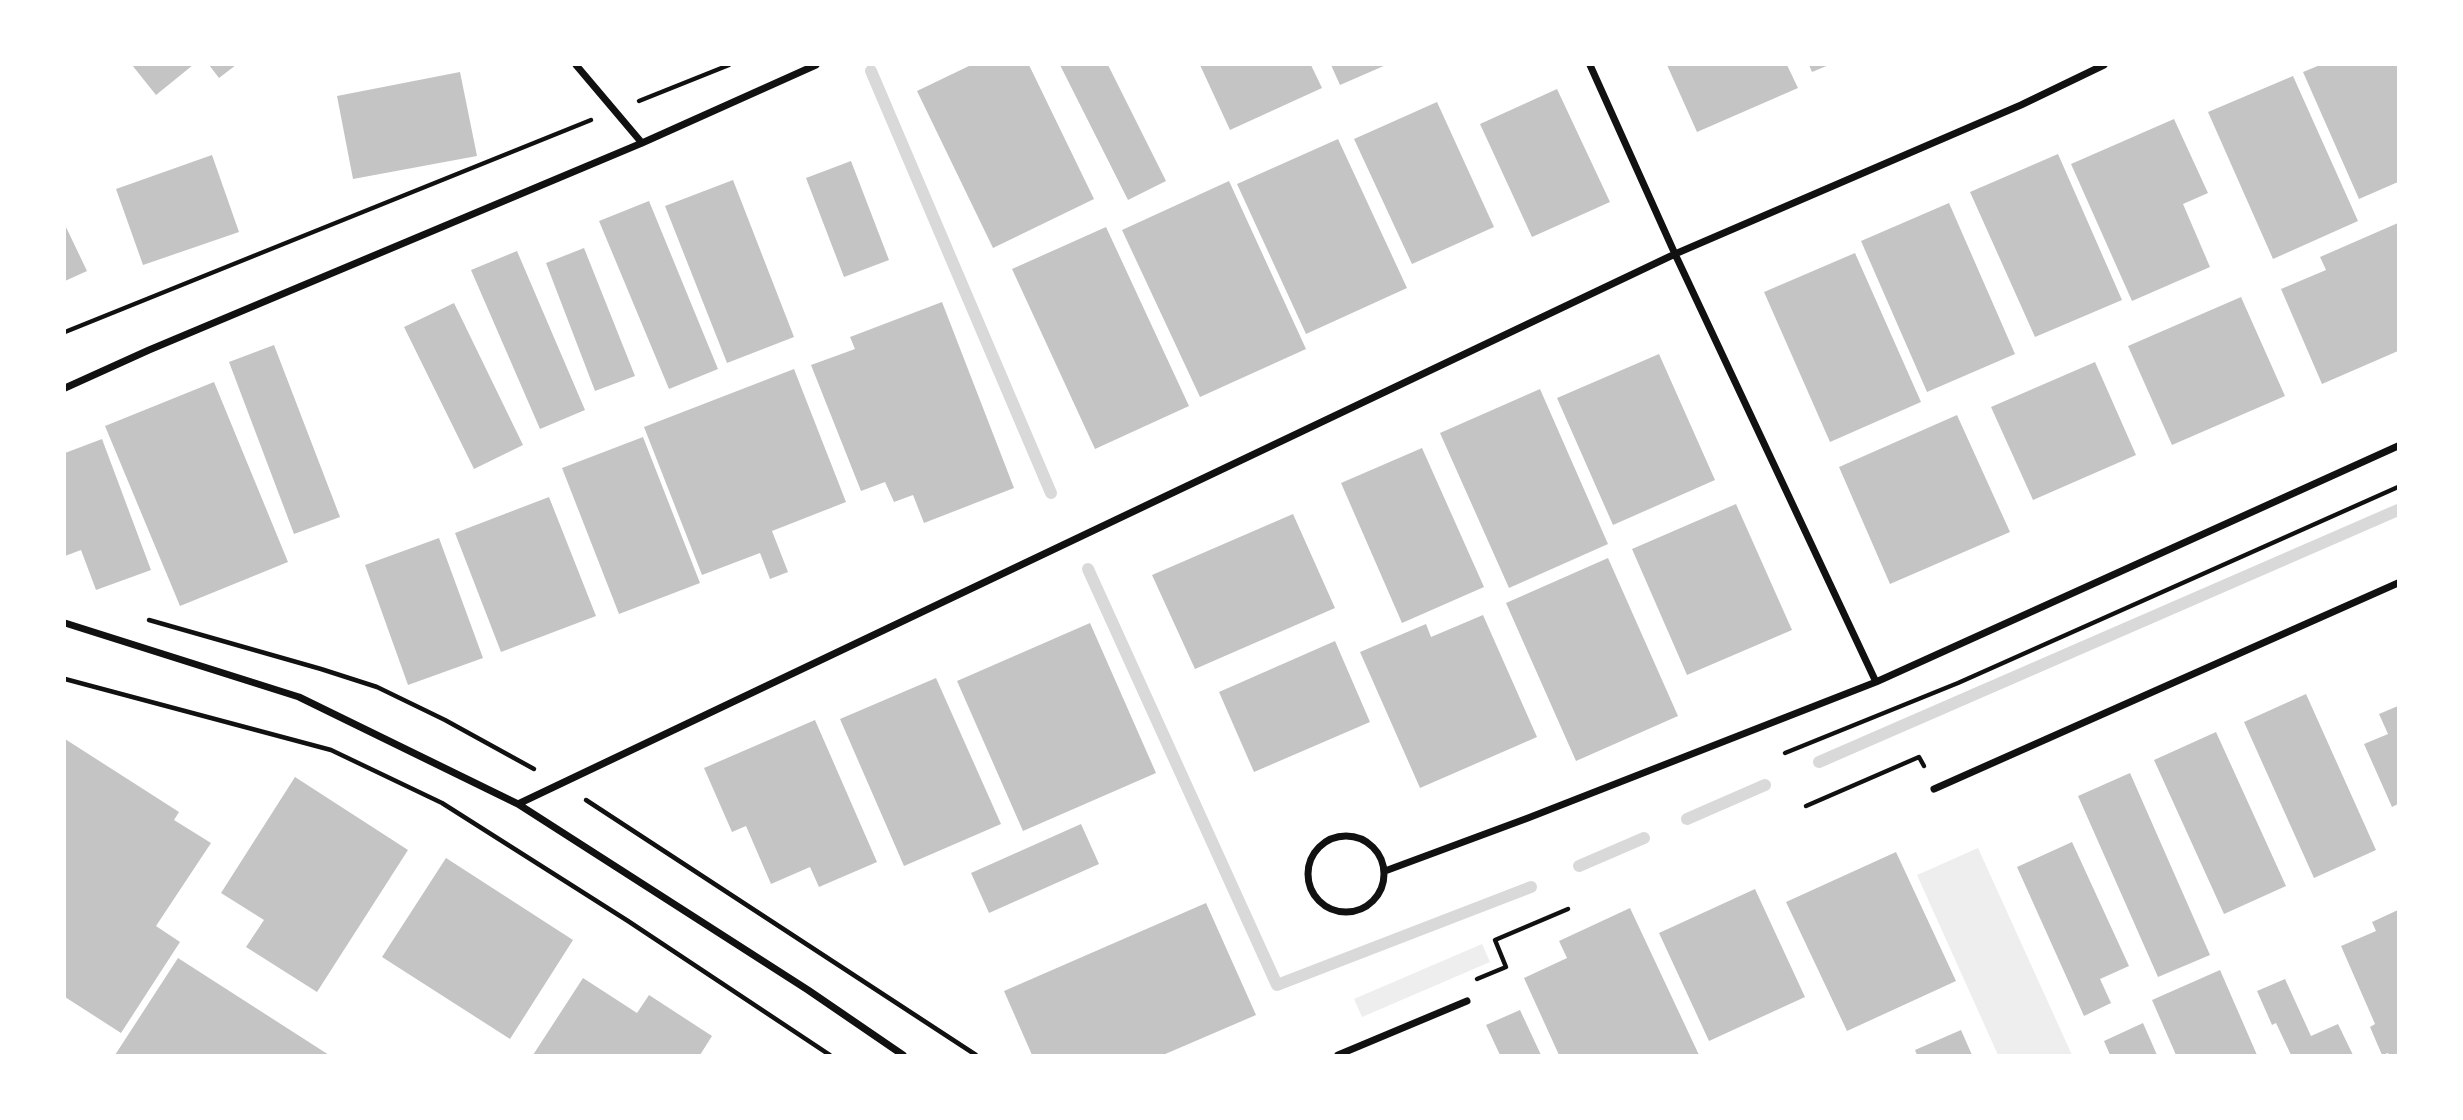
<!DOCTYPE html>
<html>
<head>
<meta charset="utf-8">
<style>
  body { margin:0 }
  #map { position:relative; width:2463px; height:1120px; overflow:hidden; background:#fff; font-family:Poppins,sans-serif }
  canvas { display:block }
  .frame { position:absolute; inset:0; border:66px solid #fff; pointer-events:none }
</style>
</head>
<body>
<div id="map">
<canvas width="2463" height="1120"></canvas>
<div class="frame"></div>
</div>
<script>
const ctx = document.querySelector('canvas').getContext('2d');
ctx.lineJoin = 'round';
function fillPath(path, color) {
  ctx.fillStyle = color;
  ctx.fill(path, 'evenodd');
}
function shape(rows) {
  const path = new Path2D();
  for (const r of rows) {
    if (r.length === 3) {
      path.moveTo(r[0] + r[2], r[1]);
      path.arc(r[0], r[1], r[2], 0, 2 * Math.PI);
      continue;
    }
    path.moveTo(r[0], r[1]);
    for (let i = 2; i < r.length; i += 2) path.lineTo(r[i], r[i + 1]);
  }
  return path;
}
function trace(path, color, width, dash) {
  ctx.strokeStyle = color;
  ctx.lineWidth = width;
  ctx.lineCap = dash ? 'butt' : 'round';
  ctx.setLineDash(dash || []);
  ctx.stroke(path);
}
fillPath(shape([
  [1978,848,2072,1055,1998,1055,1917,875],
  [1482,944,1490,962,1362,1017,1354,999]
]), '#eee');
trace(shape([
  [871,71,1051,493],
  [1088,569,1277,985,1531,887],
  [1819,762,2398,510],
  [1687,819,1765,785],
  [1579,866,1644,838]
]), '#d9d9d9', 12);
fillPath(shape([
  [132,65,193,65,156,95],
  [209,65,236,65,219,78],
  [971,65,1029,65,1094,199,993,248,917,91],
  [1060,65,1108,65,1166,181,1128,200],
  [1200,65,1311,65,1322,88,1230,130],
  [1331,65,1386,65,1340,85],
  [1667,65,1787,65,1798,88,1697,132],
  [1809,65,1829,65,1812,72],
  [2320,65,2398,65,2398,182,2359,199,2303,72],
  [460,72,477,156,353,179,337,96],
  [2293,76,2358,221,2273,259,2208,112],
  [1557,89,1610,202,1532,237,1480,124],
  [1437,102,1494,227,1412,264,1354,139],
  [2174,119,2208,193,2183,204,2210,267,2132,301,2071,164],
  [1338,139,1407,288,1306,334,1237,184],
  [2058,154,2122,300,2035,337,1970,192],
  [212,155,239,232,143,265,116,189],
  [851,161,889,260,844,277,806,178],
  [733,180,794,337,727,363,665,206],
  [1229,181,1306,349,1200,397,1122,230],
  [649,201,718,369,669,389,599,221],
  [1949,203,2015,354,1927,392,1861,241],
  [2398,223,2398,351,2322,384,2281,289,2326,270,2320,257],
  [65,225,87,271,65,281],
  [1106,227,1189,406,1095,449,1012,269],
  [584,248,635,376,595,391,546,263],
  [517,251,585,410,540,429,471,270],
  [1855,253,1921,402,1830,442,1764,292],
  [2241,297,2285,396,2172,445,2128,346],
  [942,302,1014,488,924,523,913,495,894,502,885,482,861,491,811,365,855,349,850,337],
  [454,303,523,445,474,469,404,327],
  [274,345,340,517,294,534,229,362],
  [1659,354,1715,480,1613,525,1557,398],
  [2095,362,2136,455,2033,500,1991,407],
  [794,369,846,502,772,531,788,572,770,579,760,553,702,575,644,427],
  [214,382,288,562,180,606,105,426],
  [1540,389,1608,544,1509,588,1440,433],
  [1957,415,2010,532,1890,584,1839,467],
  [643,437,700,583,619,614,562,468],
  [102,439,151,570,96,590,81,550,65,556,65,453],
  [1422,448,1484,587,1402,623,1341,483],
  [549,497,596,616,501,652,455,533],
  [1736,504,1792,630,1687,675,1632,549],
  [1293,514,1335,608,1195,669,1152,575],
  [439,538,483,658,408,685,365,565],
  [1608,558,1678,716,1576,761,1506,603],
  [1483,615,1537,737,1420,788,1360,652,1426,624,1431,637],
  [1090,623,1156,773,1023,831,957,681],
  [1335,641,1370,722,1254,772,1219,692],
  [936,678,1001,824,904,866,840,719],
  [2306,694,2376,850,2314,878,2244,722],
  [2398,706,2398,804,2392,807,2364,744,2388,734,2379,714],
  [815,720,877,862,819,887,810,867,771,884,746,826,732,832,704,768],
  [2216,732,2286,886,2224,914,2154,760],
  [65,739,179,812,174,820,211,843,156,926,180,942,121,1033,65,997],
  [2130,773,2210,955,2158,977,2078,796],
  [295,777,408,850,317,992,246,947,264,920,221,893],
  [1081,824,1099,864,989,913,971,873],
  [2072,842,2129,966,2100,979,2111,1003,2084,1016,2017,867],
  [1896,852,1956,981,1847,1031,1786,902],
  [446,858,573,940,510,1039,382,957],
  [1755,889,1805,997,1709,1041,1659,933],
  [1206,903,1256,1015,1163,1055,1032,1055,1004,991],
  [1630,908,1699,1055,1559,1055,1524,978,1567,958,1559,941],
  [2398,910,2398,1055,2389,1055,2388,1053,2382,1055,2370,1027,2375,1024,2341,946,2376,931,2372,922],
  [178,958,329,1055,115,1055],
  [2220,970,2257,1055,2176,1055,2152,1000],
  [583,978,637,1013,649,995,712,1036,700,1055,533,1055],
  [2285,979,2311,1036,2338,1024,2353,1055,2291,1055,2276,1023,2272,1025,2257,991],
  [1520,1010,1541,1055,1500,1055,1486,1025],
  [2143,1023,2157,1055,2110,1055,2104,1041],
  [1961,1030,1972,1055,1917,1055,1915,1050]
]), '#c4c4c4');
trace(shape([
  [639,101,729,65],
  [65,332,591,120],
  [149,620,321,669,377,687,445,720,534,769],
  [65,679,331,750,442,803,628,921,830,1055],
  [1785,753,1958,683,2398,487],
  [586,800,976,1055],
  [1806,806,1919,757,1924,766],
  [1477,979,1506,967,1495,940,1568,909]
]), '#111', 4.5);
trace(shape([
  [576,65,642,143],
  [1590,65,1675,254,1876,682],
  [65,388,149,350,642,143,816,65],
  [65,623,299,697,518,804,808,990,903,1055],
  [1934,789,2398,583],
  [518,804,1675,254,2021,105,2104,65],
  [1346,874,38],
  [1385,871,1528,818,1876,682,2398,446],
  [1338,1055,1467,1001]
]), '#111', 7);
</script>
</body>
</html>
